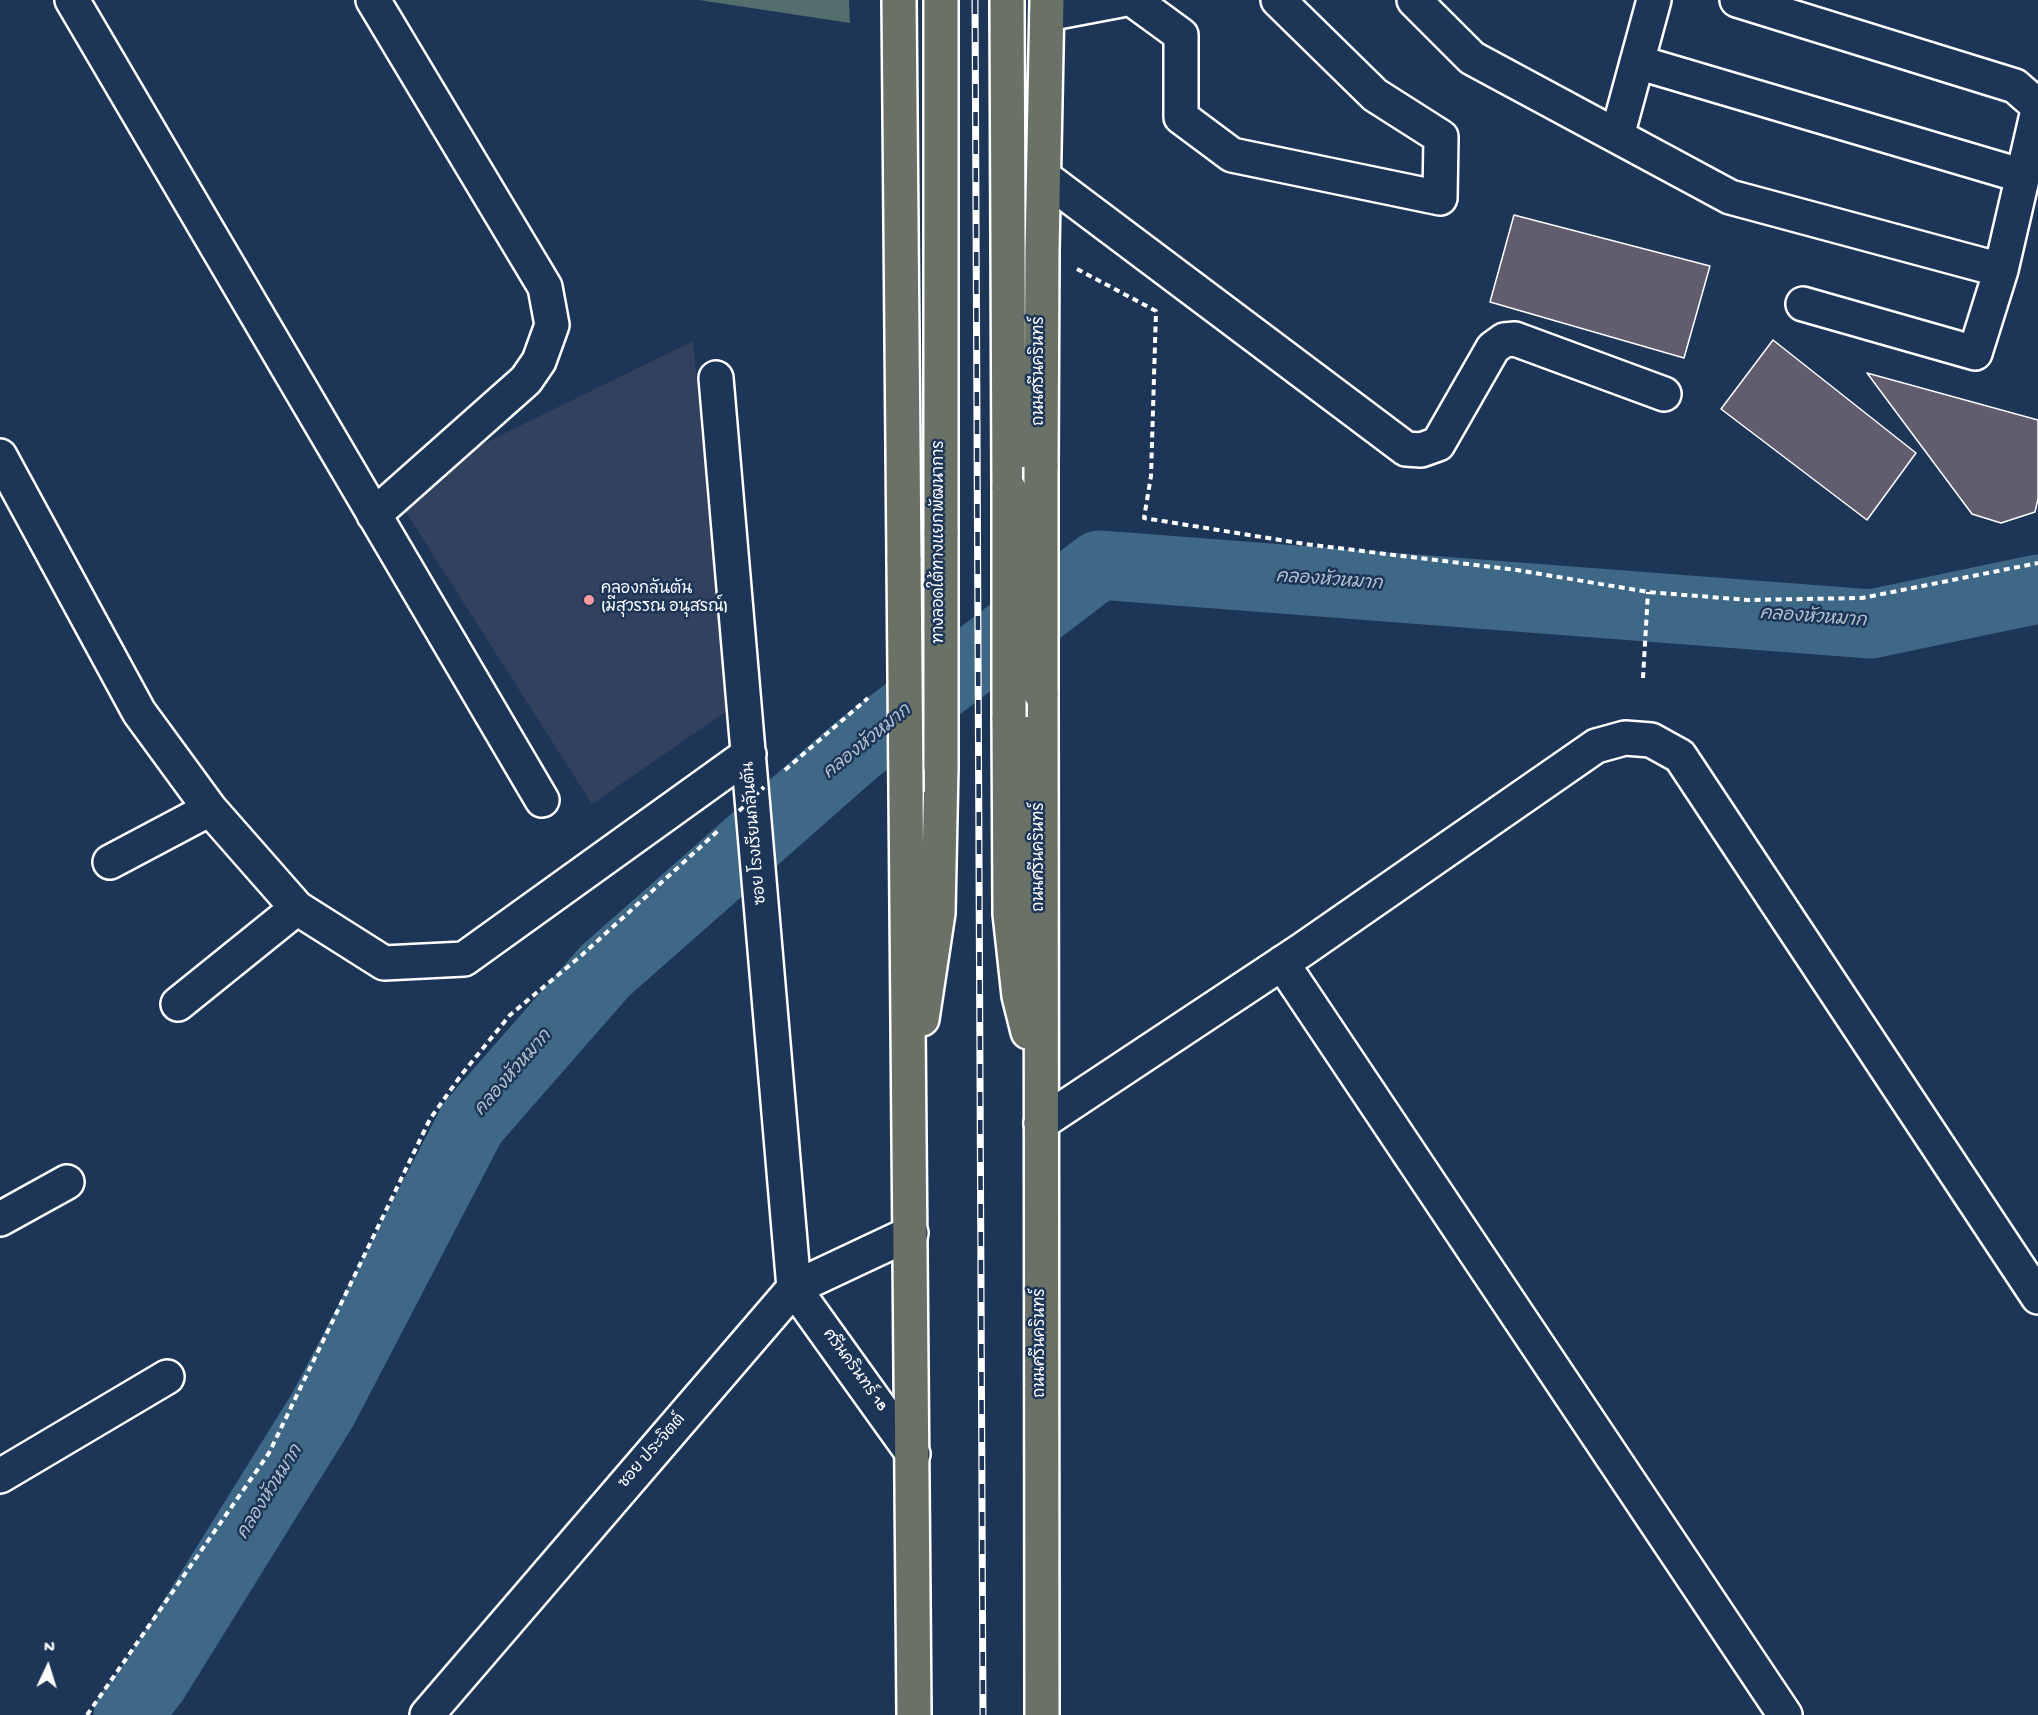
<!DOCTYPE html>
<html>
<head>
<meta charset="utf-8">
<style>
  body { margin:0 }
  #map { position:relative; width:2038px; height:1715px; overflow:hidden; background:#1d3557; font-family:"Gochi Hand",sans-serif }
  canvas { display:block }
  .north { position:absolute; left:18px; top:1637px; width:60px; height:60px; -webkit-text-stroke:4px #1d3557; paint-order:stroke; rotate:4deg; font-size:16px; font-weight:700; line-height:24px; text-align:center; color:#fff }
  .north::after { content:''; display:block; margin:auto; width:21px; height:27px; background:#fff; clip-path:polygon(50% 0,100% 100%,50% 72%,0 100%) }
</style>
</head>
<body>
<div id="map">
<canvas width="2038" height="1715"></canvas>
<div class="north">N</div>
</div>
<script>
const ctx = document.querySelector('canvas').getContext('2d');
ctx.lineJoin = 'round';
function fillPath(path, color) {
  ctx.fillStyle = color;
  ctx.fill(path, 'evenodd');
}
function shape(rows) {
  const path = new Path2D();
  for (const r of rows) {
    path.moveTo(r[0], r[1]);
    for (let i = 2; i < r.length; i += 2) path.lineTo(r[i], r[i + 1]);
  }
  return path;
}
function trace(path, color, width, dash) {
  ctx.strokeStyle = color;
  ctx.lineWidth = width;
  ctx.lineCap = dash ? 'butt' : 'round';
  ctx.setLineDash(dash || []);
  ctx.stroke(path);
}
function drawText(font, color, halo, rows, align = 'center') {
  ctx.font = font + ' "Gochi Hand","Playpen Sans Thai",sans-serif';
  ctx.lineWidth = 5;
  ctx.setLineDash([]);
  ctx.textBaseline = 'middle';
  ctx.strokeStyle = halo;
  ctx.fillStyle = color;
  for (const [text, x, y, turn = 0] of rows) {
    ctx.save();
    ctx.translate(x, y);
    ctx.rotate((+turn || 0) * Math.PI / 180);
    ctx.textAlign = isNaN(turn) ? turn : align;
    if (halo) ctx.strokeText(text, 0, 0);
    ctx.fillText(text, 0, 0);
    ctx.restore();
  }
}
fillPath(shape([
  [693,341,727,711,592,804,391,489]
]), '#31415e');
fillPath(shape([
  [699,0,849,0,850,23]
]), '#536e6c');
trace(shape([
  [128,1715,154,1681,323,1409,472,1123,605,971,856,750,1099,565,1871,624,2038,589]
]), '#3f6886', 69);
const building = shape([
  [1514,215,1710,266,1684,358,1490,302,1514,215],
  [1773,340,1916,453,1867,520,1721,409,1773,340],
  [1867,373,2038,420,2038,499,2035,512,2001,523,1972,514,1867,373]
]);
fillPath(building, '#615d6f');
trace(building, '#fff', 1.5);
const minor = shape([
  [72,0,542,800],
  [373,0,545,287,552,325,539,361,526,380,374,515],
  [1133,0,1181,35,1181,117,1232,155,1440,198,1441,137,1375,95,1278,0],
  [1414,0,1472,58,1730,197,2001,270],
  [1737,0,2015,86,2038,106],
  [1047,14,1121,0],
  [1637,62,2023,176],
  [1617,136,1654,0],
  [1044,177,1406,449,1421,450,1438,444,1493,348,1504,340,1515,339,1664,394],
  [1803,304,1975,353,2001,270,2038,110],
  [716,378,794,1288,913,1454],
  [0,456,139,712,210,809,297,908,384,963,464,959,749,754],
  [110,862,210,809],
  [1282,963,1785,1715],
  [178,1004,297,908],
  [1041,1123,1302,950,1596,746,1625,738,1651,740,1680,756,2038,1297],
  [0,1219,67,1182],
  [0,1476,167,1377],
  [427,1715,794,1288,911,1233]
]);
const major = shape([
  [899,0,904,561],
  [941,0,941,535],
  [1007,0,1009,489],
  [1041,467,1042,251,1047,0],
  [1041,694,1042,1715],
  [1009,717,1010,914,1019,996,1028,1032],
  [906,792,914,1715],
  [922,1019,938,913,941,767]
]);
trace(minor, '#fff', 38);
trace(major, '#fff', 38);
trace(shape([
  [1077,269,1156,311,1151,476,1144,518,1305,544,1517,570,1648,592,1748,600,1862,598,2038,563],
  [1643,678,1648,592],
  [785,770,868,698],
  [87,1715,269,1453,430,1119,462,1074,510,1015,582,955,719,830]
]), '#fff', 4, [6, 4.5]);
trace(minor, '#1d3557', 33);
trace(major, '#6a7166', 33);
const rail = shape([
  [975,0,983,1715]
]);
trace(rail, '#fff', 7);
trace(rail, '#1d3557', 4.5, [14]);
const majorBridge = shape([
  [1041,467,1041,694],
  [1009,489,1009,717],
  [904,561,906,792],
  [941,767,941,535]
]);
trace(majorBridge, '#fff', 38, []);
trace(shape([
  [739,811,764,787]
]), '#fff', 4, [6, 4.5]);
trace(majorBridge, '#6a7166', 33);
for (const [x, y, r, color] of [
  [589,600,6,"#ff9aa2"]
]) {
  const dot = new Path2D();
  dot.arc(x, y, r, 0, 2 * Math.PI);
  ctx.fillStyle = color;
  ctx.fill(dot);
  trace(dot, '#1d3557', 2);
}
drawText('16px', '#fff', '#1d3557', [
  ["ถนนศรีนครินทร์",1041,371,-90],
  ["ทางลอดใต้ทางแยกพัฒนาการ",941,542,-90],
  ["ซอย โรงเรียนกลันตัน",756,833,-95],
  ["ถนนศรีนครินทร์",1041,857,-90],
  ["ถนนศรีนครินทร์",1042,1343,-90],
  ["ศรีนครินทร์ 18",854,1371,54],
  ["ซอย ประจิตต์",653,1452,-49]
]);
drawText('16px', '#fff', '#1d3557', [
  ["คลองกลันตัน",601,591],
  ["(มีสุวรรณ อนุสรณ์)",601,609]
], 'left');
drawText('italic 18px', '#b2c3cf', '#1d3557', [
  ["คลองหัวหมาก",1329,582,4],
  ["คลองหัวหมาก",1813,619,4],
  ["คลองหัวหมาก",868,743,-39],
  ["คลองหัวหมาก",514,1074,-49],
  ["คลองหัวหมาก",271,1493,-58]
]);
</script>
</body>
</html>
